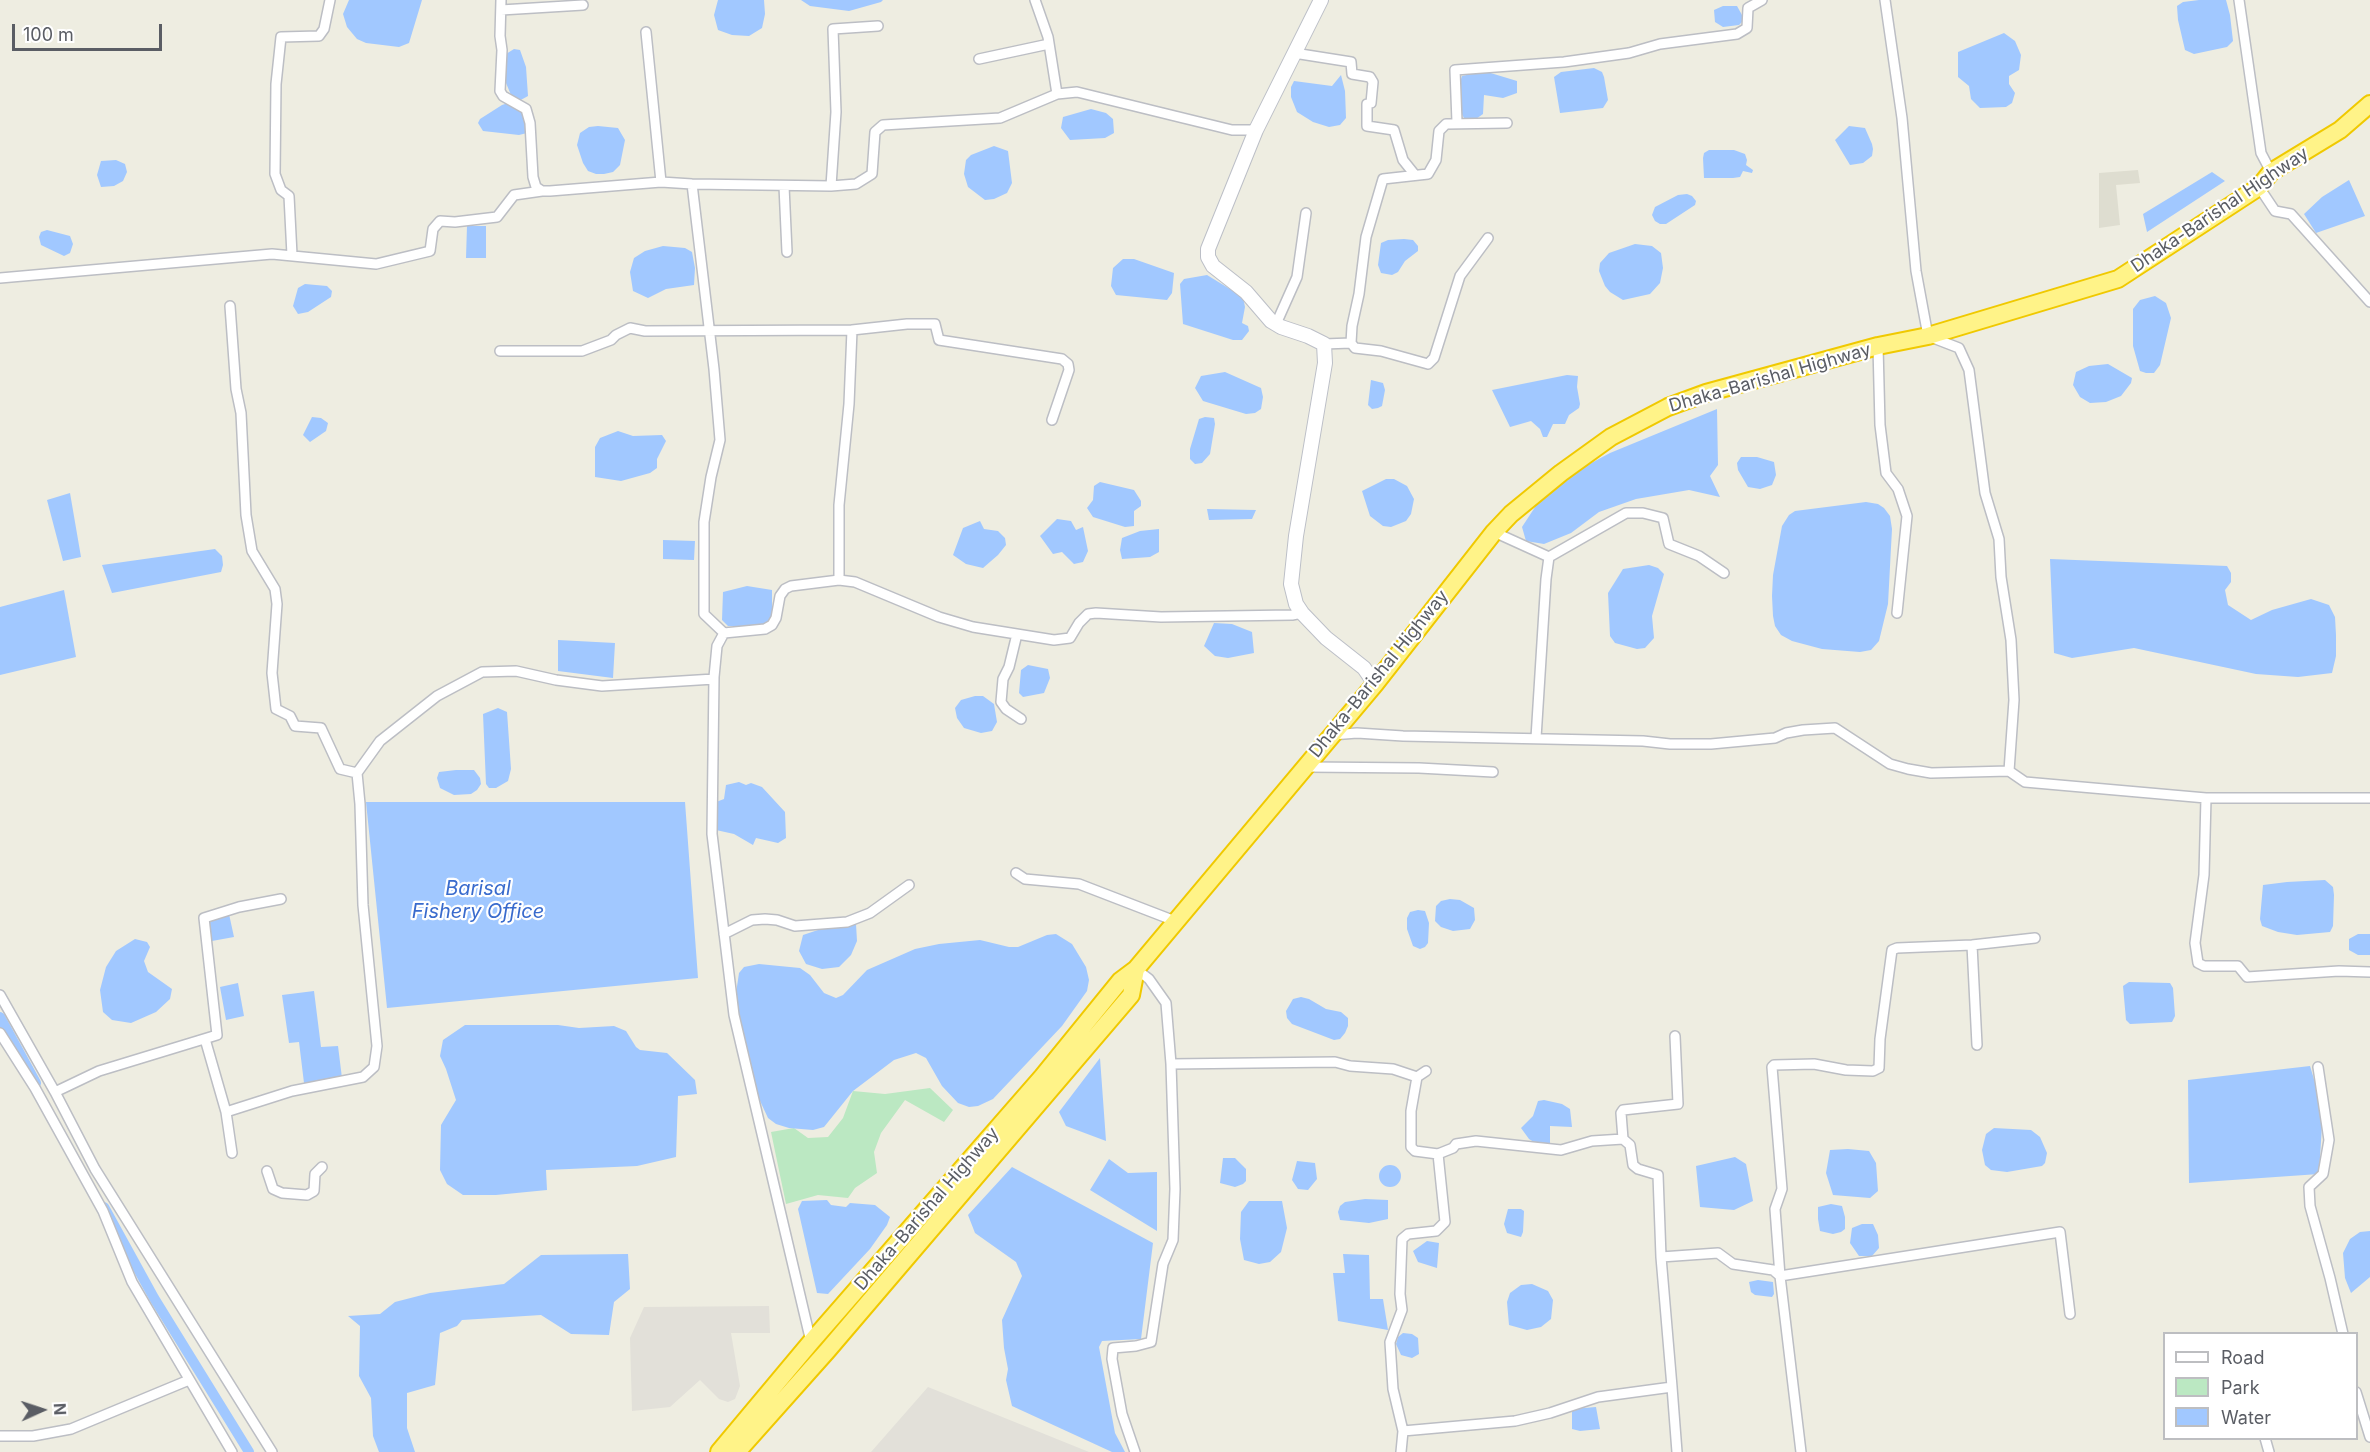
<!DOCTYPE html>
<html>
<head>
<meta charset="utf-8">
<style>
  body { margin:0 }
  #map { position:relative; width:2370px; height:1452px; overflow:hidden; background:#eeede1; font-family:Inter,sans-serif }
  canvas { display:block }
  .legend { position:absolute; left:2163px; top:1332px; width:195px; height:108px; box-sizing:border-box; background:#fff; border:2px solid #bdbec1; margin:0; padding:8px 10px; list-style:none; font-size:18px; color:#5a5d64 }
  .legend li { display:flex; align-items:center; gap:12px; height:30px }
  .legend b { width:30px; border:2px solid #bdbec1 }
  .north { position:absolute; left:12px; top:1380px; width:60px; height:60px; -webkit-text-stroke:4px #fff; paint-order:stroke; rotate:87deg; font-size:16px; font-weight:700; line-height:24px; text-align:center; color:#5a5d64 }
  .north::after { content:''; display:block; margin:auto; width:21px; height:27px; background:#5a5d64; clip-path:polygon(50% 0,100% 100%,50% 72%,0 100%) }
  .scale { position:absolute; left:12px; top:24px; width:150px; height:27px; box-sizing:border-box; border:3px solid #5a5d64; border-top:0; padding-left:8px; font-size:18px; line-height:21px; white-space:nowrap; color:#5a5d64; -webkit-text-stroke:4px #fff; paint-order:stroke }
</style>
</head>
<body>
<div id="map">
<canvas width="2370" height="1452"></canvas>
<ul class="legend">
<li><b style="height:8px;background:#fff"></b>Road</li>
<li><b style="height:16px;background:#bbe8c2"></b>Park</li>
<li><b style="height:16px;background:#a1c8ff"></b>Water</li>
</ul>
<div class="north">N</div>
<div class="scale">100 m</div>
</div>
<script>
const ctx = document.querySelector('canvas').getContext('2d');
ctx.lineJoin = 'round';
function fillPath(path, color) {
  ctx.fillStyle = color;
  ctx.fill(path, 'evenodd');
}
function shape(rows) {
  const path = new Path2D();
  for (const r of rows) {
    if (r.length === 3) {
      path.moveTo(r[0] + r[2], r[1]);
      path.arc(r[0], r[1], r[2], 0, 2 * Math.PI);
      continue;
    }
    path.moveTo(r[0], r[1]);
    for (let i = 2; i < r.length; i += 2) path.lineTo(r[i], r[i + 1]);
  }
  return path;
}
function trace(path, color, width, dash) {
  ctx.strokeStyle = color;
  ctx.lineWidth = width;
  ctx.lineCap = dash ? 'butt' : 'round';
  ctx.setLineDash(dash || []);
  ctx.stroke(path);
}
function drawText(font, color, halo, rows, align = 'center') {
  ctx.font = font + ' Inter,sans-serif';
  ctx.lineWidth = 4.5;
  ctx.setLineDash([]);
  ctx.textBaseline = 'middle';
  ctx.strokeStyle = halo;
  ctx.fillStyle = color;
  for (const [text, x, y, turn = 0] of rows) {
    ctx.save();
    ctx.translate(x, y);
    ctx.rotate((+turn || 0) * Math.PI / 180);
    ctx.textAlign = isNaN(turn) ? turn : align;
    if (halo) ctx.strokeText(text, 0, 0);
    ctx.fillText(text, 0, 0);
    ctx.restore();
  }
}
fillPath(shape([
  [769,1306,770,1333,731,1333,740,1386,735,1399,728,1402,719,1399,700,1380,670,1407,632,1411,630,1338,644,1307],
  [928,1387,1089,1452,871,1452]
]), '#e2e0d9');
fillPath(shape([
  [2138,170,2140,183,2116,185,2120,225,2099,228,2099,173]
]), '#deddd0');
fillPath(shape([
  [930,1088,953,1110,944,1122,905,1100,881,1133,874,1152,877,1173,855,1188,848,1198,818,1195,786,1204,771,1132,794,1128,808,1138,828,1137,843,1118,853,1091,885,1094]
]), '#bbe8c2');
fillPath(shape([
  [349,0,422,0,409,43,399,47,366,43,357,39,347,27,343,14],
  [718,0,764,0,765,14,762,28,749,36,732,35,718,30,714,15],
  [801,0,883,0,881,2,849,11,810,6],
  [2199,0,2226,0,2230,15,2233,41,2227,47,2194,54,2185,50,2178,20,2177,6,2183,2],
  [1723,6,1737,6,1742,15,1742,22,1739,25,1723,27,1715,22,1714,10],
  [2004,33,2015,41,2021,55,2019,70,2009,76,2009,84,2015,93,2012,103,2006,107,1980,108,1971,99,1969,86,1958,77,1958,52],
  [514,49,520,50,526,67,528,96,519,101,511,95,506,83,506,54],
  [1594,68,1602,72,1604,77,1608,100,1603,108,1560,113,1554,77,1561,72],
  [1484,71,1517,81,1517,93,1503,98,1484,95,1483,114,1476,119,1464,118,1460,111,1459,85,1462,76],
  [1341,75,1345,91,1346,118,1340,125,1329,127,1313,122,1297,112,1291,97,1291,87,1294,81,1332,86],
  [508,103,524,113,527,133,519,135,483,131,478,123,480,119,502,105],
  [1091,109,1106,113,1113,119,1114,133,1105,138,1070,140,1061,128,1063,117],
  [598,126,618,128,625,140,620,165,613,172,604,174,596,174,588,171,583,163,577,145,580,133,589,127],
  [1849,126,1865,128,1872,144,1873,149,1872,156,1863,163,1850,165,1835,140],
  [994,146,1008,151,1012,183,1007,193,994,199,985,200,968,187,964,174,966,160,971,155],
  [1709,150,1734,150,1745,154,1747,160,1746,165,1753,170,1752,173,1743,171,1740,177,1733,178,1704,178,1703,158,1704,153],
  [116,160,125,164,127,172,123,181,114,186,101,187,97,175,101,161],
  [2212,172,2225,181,2147,232,2143,214],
  [2349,180,2365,216,2316,233,2304,214,2322,197],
  [1687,194,1692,196,1696,201,1695,205,1666,224,1660,224,1655,221,1652,215,1655,207,1678,195],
  [467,226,486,226,486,258,466,258],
  [47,230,70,236,73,244,70,253,64,256,41,245,39,237,41,232],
  [1404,239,1413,240,1418,246,1418,251,1405,261,1398,272,1392,275,1381,273,1378,265,1381,243,1388,240],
  [1635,244,1652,246,1661,253,1663,268,1660,283,1650,294,1623,300,1610,292,1605,286,1599,271,1600,263,1609,253],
  [663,246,685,248,692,252,695,268,694,285,666,289,648,298,633,291,630,272,634,258,645,251],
  [1123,259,1134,259,1174,273,1172,293,1167,300,1116,295,1111,286,1113,268],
  [1207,275,1243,297,1245,307,1242,323,1248,326,1249,331,1242,340,1233,340,1183,324,1180,284,1184,279],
  [305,284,327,286,332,291,331,297,308,312,298,314,293,306,298,288],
  [2155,296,2166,303,2171,318,2160,365,2154,373,2146,373,2140,371,2133,346,2133,309,2140,300],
  [2108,364,2132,378,2131,383,2121,396,2106,402,2090,403,2080,397,2073,385,2076,372,2089,366],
  [1225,372,1261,388,1263,397,1261,409,1255,413,1246,414,1203,401,1195,388,1201,376],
  [1567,375,1578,376,1577,387,1580,404,1579,408,1569,415,1565,424,1553,424,1547,437,1543,437,1540,429,1531,421,1510,427,1492,390],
  [1371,380,1383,383,1385,390,1382,406,1378,408,1372,409,1368,405],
  [1717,409,1718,465,1710,476,1720,497,1689,490,1636,499,1599,512,1571,533,1544,544,1526,541,1522,527,1541,498,1582,468,1610,453],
  [312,417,321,418,328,423,326,431,310,442,303,435],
  [1205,417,1214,418,1215,424,1210,454,1202,463,1195,464,1190,459,1190,449,1199,419],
  [618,431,633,436,662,435,666,441,657,459,657,468,650,473,621,481,595,477,595,447,600,438],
  [1741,457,1757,457,1774,462,1776,475,1772,485,1760,489,1748,487,1738,470,1737,463],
  [1386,479,1394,479,1407,486,1414,499,1411,514,1406,521,1391,527,1383,526,1370,516,1362,491],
  [1100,482,1134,490,1141,501,1141,506,1134,511,1134,526,1125,527,1093,517,1087,508,1093,500,1094,486],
  [70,493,81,557,63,561,47,500],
  [1866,502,1878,504,1884,508,1890,516,1892,529,1888,604,1879,641,1871,650,1860,652,1822,649,1792,641,1781,635,1775,626,1773,616,1772,596,1773,575,1782,526,1789,515,1795,511],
  [1207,509,1256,510,1252,519,1209,520],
  [1057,519,1071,521,1076,530,1083,527,1088,551,1083,562,1074,564,1062,552,1053,554,1040,536],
  [980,521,984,529,998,531,1005,538,1006,545,998,555,983,568,966,564,953,555,963,528],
  [1159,529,1159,552,1150,557,1122,559,1120,550,1122,538,1140,531],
  [663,540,695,541,694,560,663,559],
  [215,549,222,556,223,565,221,572,112,593,102,565],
  [2050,559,2227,566,2231,573,2231,582,2225,590,2228,605,2251,620,2272,610,2311,599,2329,605,2335,617,2336,635,2336,656,2332,673,2298,677,2256,674,2134,648,2072,658,2054,653],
  [1649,565,1658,568,1664,574,1652,616,1654,638,1645,648,1637,649,1615,643,1610,636,1608,593,1623,569],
  [747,586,772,590,772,619,764,626,728,626,722,620,723,592],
  [64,590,76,657,0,675,0,607],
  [1214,623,1232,624,1252,632,1254,653,1228,658,1215,656,1204,646],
  [558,640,615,643,613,678,558,671],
  [1028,665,1048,669,1050,678,1044,693,1023,697,1019,693,1021,670],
  [975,696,983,696,994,704,997,722,992,731,981,733,964,728,957,718,955,708,961,700],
  [498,708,507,712,511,769,508,781,496,788,489,788,486,784,483,714],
  [456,770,474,770,480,778,481,784,477,790,471,794,454,795,440,788,437,778,439,772],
  [739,782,746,785,751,783,762,787,785,812,786,838,778,843,756,838,753,845,734,834,716,830,718,816,715,812,716,802,724,799,726,785],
  [366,802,685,802,698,978,387,1008],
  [2325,880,2333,887,2334,895,2333,926,2330,932,2297,935,2278,932,2262,926,2260,919,2263,885,2287,882],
  [1450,899,1460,900,1474,908,1475,920,1470,929,1453,931,1441,927,1435,921,1436,906,1441,901],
  [1418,910,1425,911,1429,923,1428,943,1425,947,1420,949,1413,946,1407,929,1407,918,1410,912],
  [229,914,234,937,212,941,207,919],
  [856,924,857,941,851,955,839,967,822,969,806,964,799,951,803,935,827,927],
  [1056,934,1072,944,1086,967,1089,980,1087,991,1062,1026,993,1099,978,1106,969,1107,958,1103,942,1086,926,1058,916,1053,894,1060,853,1091,824,1127,813,1130,789,1128,776,1124,768,1118,753,1086,737,1011,736,993,739,973,744,967,759,964,800,968,810,975,824,993,836,998,843,995,867,970,915,949,939,944,980,940,1009,947,1018,947,1047,935],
  [2358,934,2370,934,2370,955,2358,955,2349,950,2349,939],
  [135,939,147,942,150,947,144,961,148,972,172,989,170,999,156,1012,131,1023,112,1020,103,1012,100,990,106,967,116,951],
  [2129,982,2170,983,2173,988,2175,1016,2172,1022,2130,1024,2126,1020,2123,986],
  [238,983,244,1016,226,1020,220,987],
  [314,991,321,1047,338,1046,342,1078,304,1083,299,1042,289,1043,282,995],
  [1301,997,1309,999,1326,1009,1341,1012,1348,1018,1348,1026,1345,1033,1340,1039,1334,1040,1292,1024,1287,1018,1286,1011,1293,999],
  [465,1025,558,1025,579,1028,614,1026,626,1031,636,1047,640,1050,667,1053,695,1080,697,1094,678,1096,676,1157,637,1166,546,1170,547,1190,496,1195,463,1195,447,1184,440,1170,441,1125,456,1100,446,1069,440,1056,443,1040],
  [1100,1058,1106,1141,1066,1126,1059,1112],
  [2310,1066,2323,1109,2319,1174,2189,1183,2188,1080],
  [1544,1100,1562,1104,1570,1109,1572,1127,1550,1126,1550,1146,1537,1144,1529,1139,1521,1128,1533,1116,1538,1101],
  [1994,1128,2031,1130,2040,1137,2047,1153,2045,1163,2042,1166,2007,1172,1991,1170,1985,1165,1982,1150,1986,1134],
  [1848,1149,1869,1151,1876,1163,1878,1191,1870,1198,1833,1195,1826,1173,1830,1150],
  [1735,1157,1746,1164,1753,1201,1734,1210,1700,1207,1696,1166],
  [1223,1158,1235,1158,1246,1169,1246,1181,1243,1184,1235,1187,1220,1183],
  [1109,1159,1128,1173,1157,1172,1157,1231,1090,1190],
  [1297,1161,1315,1163,1317,1179,1308,1190,1298,1189,1292,1180],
  [1390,1176,11],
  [1012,1167,1153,1243,1141,1339,1102,1341,1099,1347,1115,1433,1125,1452,1112,1452,1012,1406,1006,1380,1008,1369,1004,1348,1002,1320,1022,1276,1016,1262,975,1233,968,1215],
  [1365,1199,1388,1200,1388,1219,1369,1223,1340,1220,1338,1212,1340,1206,1345,1202],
  [827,1200,831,1205,846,1207,850,1203,875,1205,890,1217,887,1225,870,1249,828,1294,817,1293,798,1209,802,1201],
  [1249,1201,1282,1201,1287,1228,1281,1252,1270,1262,1259,1264,1244,1260,1240,1239,1241,1212],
  [1831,1204,1842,1206,1845,1217,1845,1229,1841,1232,1833,1234,1820,1231,1818,1219,1818,1207],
  [1508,1209,1521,1209,1524,1211,1523,1232,1521,1237,1507,1233,1504,1224],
  [1862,1224,1873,1224,1878,1235,1879,1248,1872,1256,1859,1256,1850,1243,1852,1228],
  [2370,1231,2370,1277,2351,1293,2345,1278,2343,1253,2350,1239,2360,1232],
  [1427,1241,1439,1243,1437,1268,1418,1262,1413,1251],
  [628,1254,630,1289,614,1302,609,1335,571,1334,541,1315,462,1320,457,1326,440,1333,435,1385,407,1393,407,1428,415,1452,379,1452,373,1436,371,1398,359,1376,360,1326,348,1316,380,1314,395,1302,430,1293,504,1284,541,1255],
  [1343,1254,1369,1255,1370,1299,1383,1299,1388,1330,1338,1321,1333,1273,1345,1273],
  [1758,1280,1773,1282,1774,1294,1772,1297,1755,1295,1751,1292,1749,1282],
  [1532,1284,1548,1291,1553,1300,1551,1319,1541,1327,1527,1330,1509,1325,1507,1302,1510,1293,1521,1285],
  [1403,1333,1412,1334,1418,1338,1419,1354,1412,1358,1401,1355,1396,1344,1398,1337],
  [1596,1407,1600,1429,1580,1431,1572,1429,1572,1409]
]), '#a1c8ff');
trace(shape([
  [0,1017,36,1083],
  [104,1207,154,1298,249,1452]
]), '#a1c8ff', 10);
const street = shape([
  [501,0,500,36,502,50,500,91,503,96,526,109,530,123,533,177,536,187,542,191,550,191,661,182],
  [1885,0,1902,118,1916,271,1928,336,1959,348,1969,370,1985,493,1999,539,2001,577,2011,640,2014,700,2009,771],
  [2239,0,2261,153,2271,172],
  [501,10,583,5],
  [646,32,661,182,692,184,831,186,856,184,872,174,875,132,883,125,1000,118,1057,94,1048,37,1035,0],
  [1294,53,1351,62,1352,74,1370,77,1373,82,1371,103,1367,104,1367,126,1394,130,1403,160,1415,175],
  [979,59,1049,44],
  [1057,94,1077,92,1232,130,1256,130],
  [1457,122,1455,70,1564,62,1629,53,1660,44,1737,34,1747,28,1748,8,1762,0],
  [692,184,714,369,720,440,711,477,704,522,704,614,724,633,717,646,714,677,712,834,734,1015,811,1342],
  [784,186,787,252],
  [831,186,836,112,833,29,878,26],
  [2259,187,2275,211,2291,214,2370,302],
  [1488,238,1460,276,1434,358,1428,364,1381,351,1355,348,1351,343,1352,326,1359,294,1366,237,1383,179,1428,174,1436,160,1439,131,1446,124,1507,123],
  [292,255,289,196,281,190,275,174,276,84,281,37,319,36,324,29,330,0],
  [0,278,272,254,376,264,430,251,433,229,440,221,455,222,497,217,514,195,542,191],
  [230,306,236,389,241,413,246,515,252,551,275,589,277,604,272,673,276,709,290,716,295,726,321,728,340,769,357,773],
  [1276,324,1297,277,1306,213],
  [1324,344,1351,343],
  [1878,346,1880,425,1886,473,1898,489,1907,516,1897,613],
  [500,351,582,351,611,340,616,335,630,328,645,331,852,330],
  [1494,532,1549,557],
  [1549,557,1626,513,1643,513,1663,518,1669,544,1699,556,1724,573],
  [839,580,839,505,849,404,852,330,907,324,935,324,939,340,1062,359,1068,364,1069,370,1052,420],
  [724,633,765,629,772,625,776,618,780,596,785,589,791,586,839,580,855,582,939,617,973,627,1054,640,1070,638,1079,623,1088,614,1096,613,1161,617,1292,615,1302,613],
  [1017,634,1009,667,1003,679,1001,702,1006,709,1021,719],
  [1332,735,1357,733,1403,736,1643,741,1670,744,1711,744,1775,738,1786,733,1803,730,1835,728,1890,764,1908,769,1931,773,2009,771,2025,782,2206,798,2370,798],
  [1536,738,1546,579,1549,557],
  [1306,767,1419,768,1493,772],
  [2206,798,2204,875,2195,943,2198,963,2204,966,2238,966,2247,977,2339,971,2370,972],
  [1016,873,1025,879,1079,884,1175,921],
  [724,934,752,920,765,919,777,920,795,926,847,922,870,913,909,885],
  [2035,938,1972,945,1897,948,1892,950,1880,1039,1879,1068,1873,1071,1846,1070,1814,1064,1774,1065,1772,1067,1782,1189,1775,1209,1780,1276,2060,1232,2070,1314],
  [1972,945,1977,1045],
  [0,995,55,1092,95,1169,272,1452],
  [0,1033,35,1088,103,1211,132,1282,232,1452],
  [205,1039,226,1112,232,1153],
  [1171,1064,1335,1062,1350,1066,1393,1069,1417,1077],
  [2318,1067,2329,1140,2323,1174,2309,1187,2310,1206,2330,1278,2343,1334],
  [1426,1071,1417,1077,1411,1111,1411,1147,1415,1151,1438,1154,1453,1148,1456,1144,1476,1141,1561,1150,1592,1141,1623,1139],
  [55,1092,99,1071,217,1035,204,918,239,907,281,899],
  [226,1112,292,1091,363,1077,374,1067,377,1046,363,905,360,804,357,773,380,741,437,696,482,672,516,671,556,680,602,686,714,679],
  [267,1171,273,1189,282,1193,307,1195,314,1191,315,1174,322,1167],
  [1661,1257,1658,1175,1638,1169,1633,1165,1630,1145,1623,1139,1621,1113,1623,1110,1678,1104,1675,1036],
  [1672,1387,1661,1257,1718,1253,1733,1264,1773,1270,1780,1276,1801,1452],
  [2356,1392,2370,1437],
  [1403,1431,1393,1389,1390,1342,1402,1310,1400,1294,1402,1239,1408,1234,1436,1231,1445,1222,1438,1154],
  [0,1436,33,1436,71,1429,189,1380],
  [2265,1438,2269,1452],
  [1135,1452,1122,1414,1112,1359,1113,1348,1136,1346,1151,1342,1163,1264,1173,1240,1175,1189,1171,1064,1166,1003,1149,979,1136,969],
  [1401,1452,1403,1431,1515,1421,1550,1413,1598,1397,1672,1387,1677,1452]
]);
const secondary = shape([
  [1321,0,1256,130,1212,239,1208,249,1208,257,1213,266,1246,292,1271,321,1281,327,1308,336,1324,344,1325,363,1296,536,1291,584,1296,604,1302,613,1326,638,1364,668,1375,684]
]);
const highway = shape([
  [719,1452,811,1342,1042,1077,1120,981,1136,969,1375,684,1494,532,1511,514,1561,473,1611,437,1668,407,1706,393,1878,346,1928,336,2118,279,2259,187,2271,172,2340,130,2370,104],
  [737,1452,827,1351,1131,995,1136,969]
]);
trace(street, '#bcbec4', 12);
trace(secondary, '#bcbfc7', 16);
trace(highway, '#f0c900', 20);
trace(street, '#fff', 9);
trace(secondary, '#fff', 14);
trace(highway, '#fff388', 16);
drawText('18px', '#5a5d64', '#fff', [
  ["Dhaka-Barishal Highway",2220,210,-34],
  ["Dhaka-Barishal Highway",1770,378,-16],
  ["Dhaka-Barishal Highway",1379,674,-51],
  ["Dhaka-Barishal Highway",927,1209,-49]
]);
drawText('italic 20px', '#396bcd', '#fff', [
  ["Barisal",478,889],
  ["Fishery Office",478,912]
]);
</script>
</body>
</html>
